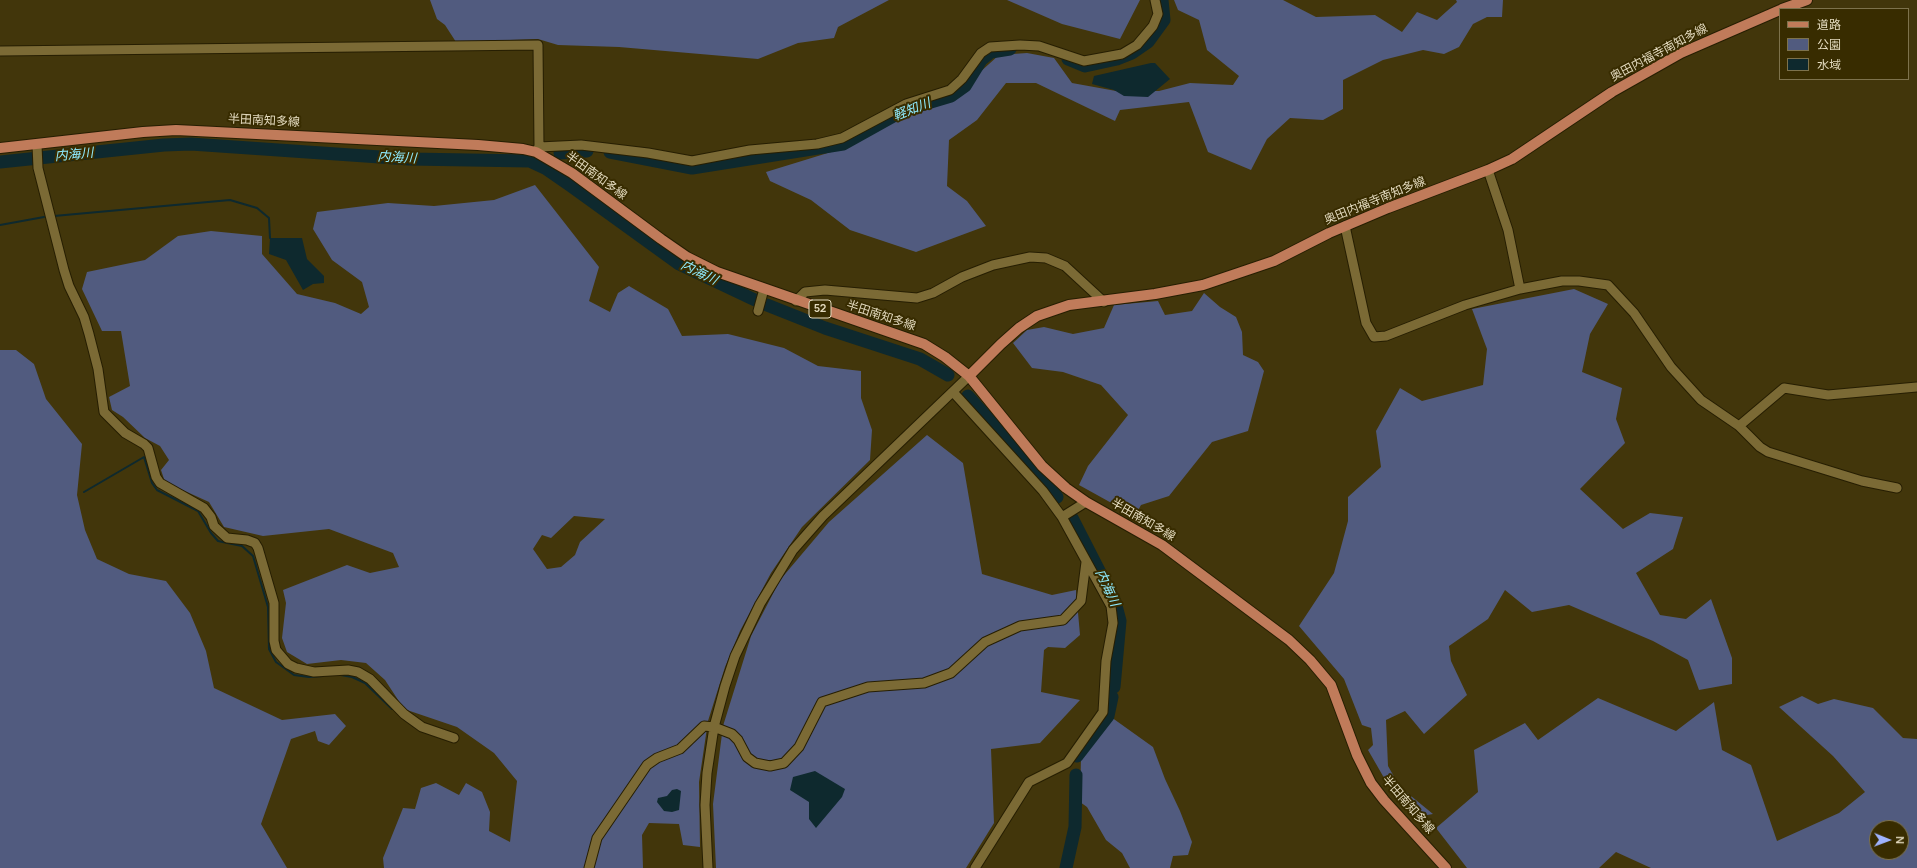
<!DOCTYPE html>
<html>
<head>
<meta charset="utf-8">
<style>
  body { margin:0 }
  #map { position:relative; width:1917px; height:868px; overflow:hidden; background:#42360b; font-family:Manrope,"Noto Sans JP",sans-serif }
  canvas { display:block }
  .legend { position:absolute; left:1779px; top:8px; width:130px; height:72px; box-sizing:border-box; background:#382c00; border:1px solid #7d724c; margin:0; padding:5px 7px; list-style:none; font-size:12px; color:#e4dbbf }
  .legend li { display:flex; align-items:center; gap:8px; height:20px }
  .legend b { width:20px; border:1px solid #7d724c }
  .north { position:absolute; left:1869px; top:820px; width:40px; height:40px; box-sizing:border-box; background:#382c00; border:1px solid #7d724c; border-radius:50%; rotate:91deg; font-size:11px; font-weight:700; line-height:16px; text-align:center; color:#e4dbbf }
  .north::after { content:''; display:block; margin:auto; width:14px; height:18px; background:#9fb3fd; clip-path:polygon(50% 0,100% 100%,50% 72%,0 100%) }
</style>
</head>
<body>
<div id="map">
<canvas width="1917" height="868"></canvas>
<ul class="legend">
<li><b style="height:5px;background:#c07b5a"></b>道路</li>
<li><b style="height:11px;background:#515b7f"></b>公園</li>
<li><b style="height:11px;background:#0e292e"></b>水域</li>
</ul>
<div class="north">N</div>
</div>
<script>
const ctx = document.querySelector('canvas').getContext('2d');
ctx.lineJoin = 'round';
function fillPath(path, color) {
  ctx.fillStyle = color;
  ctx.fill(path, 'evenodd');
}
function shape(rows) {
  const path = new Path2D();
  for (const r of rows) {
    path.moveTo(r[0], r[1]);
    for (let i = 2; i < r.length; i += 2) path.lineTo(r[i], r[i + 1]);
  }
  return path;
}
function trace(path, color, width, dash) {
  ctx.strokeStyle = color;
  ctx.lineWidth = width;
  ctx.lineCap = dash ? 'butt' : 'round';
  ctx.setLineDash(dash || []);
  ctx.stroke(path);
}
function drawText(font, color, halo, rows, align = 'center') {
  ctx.font = font + ' Manrope,"Noto Sans JP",sans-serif';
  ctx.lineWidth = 4;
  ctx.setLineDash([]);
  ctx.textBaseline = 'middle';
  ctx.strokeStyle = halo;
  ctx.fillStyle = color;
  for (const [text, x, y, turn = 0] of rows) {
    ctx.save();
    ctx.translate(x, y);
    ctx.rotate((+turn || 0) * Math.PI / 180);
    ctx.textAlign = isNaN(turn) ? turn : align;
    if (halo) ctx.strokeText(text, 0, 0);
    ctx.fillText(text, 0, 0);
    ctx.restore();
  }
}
fillPath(shape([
  [430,0,889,0,838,27,834,38,798,43,758,59,619,47,558,45,538,39,456,42,445,25,437,19],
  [1007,0,1140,0,1120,39,1062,24],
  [1174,0,1283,0,1316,17,1375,15,1402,32,1417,12,1437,20,1457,2,1456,0,1503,0,1502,17,1487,17,1473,24,1459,47,1444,54,1423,50,1383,60,1343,80,1343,109,1323,120,1290,118,1267,139,1251,170,1208,152,1189,102,1120,110,1115,121,1036,83,1006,83,977,120,949,140,947,186,967,201,986,226,916,252,850,230,811,200,770,181,766,172,844,148,898,119,953,100,967,90,979,73,999,55,1027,53,1054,58,1072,83,1116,91,1159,91,1190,83,1233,85,1239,76,1207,50,1199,20,1178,10],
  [535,185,599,267,589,301,610,312,618,293,629,286,668,309,682,336,728,334,784,348,818,366,861,371,861,398,872,430,870,460,802,527,771,573,740,631,725,667,708,721,699,782,700,847,683,845,679,824,649,823,642,835,643,868,384,868,383,858,403,808,415,809,421,788,436,783,459,795,466,783,482,792,490,812,489,831,510,842,517,781,494,753,457,727,404,709,385,680,366,663,341,660,307,664,287,652,282,638,286,603,283,590,347,565,370,573,399,567,393,553,329,529,263,536,224,527,209,502,165,482,161,470,169,460,160,446,145,438,123,417,112,410,109,397,130,386,121,331,102,331,82,289,87,272,145,260,178,236,211,231,262,236,262,254,297,294,335,303,361,314,369,307,362,282,332,260,313,229,317,212,388,203,434,206,494,200],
  [574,516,605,519,580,542,575,555,561,567,547,569,533,549,542,535,551,538],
  [1574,289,1608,304,1590,334,1582,372,1622,388,1616,419,1625,443,1580,489,1623,529,1650,513,1683,517,1673,549,1636,573,1660,615,1686,619,1711,599,1732,658,1732,684,1699,690,1688,660,1653,641,1569,605,1532,612,1505,590,1488,619,1449,646,1451,661,1467,695,1424,734,1405,711,1386,720,1388,766,1400,787,1433,814,1416,817,1387,783,1368,750,1373,745,1371,728,1362,725,1344,679,1299,626,1334,573,1348,521,1348,497,1381,467,1376,431,1400,388,1422,401,1483,385,1487,349,1472,309],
  [1204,293,1220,307,1236,317,1242,332,1243,355,1258,362,1264,371,1248,431,1212,442,1169,496,1141,505,1135,516,1079,485,1088,466,1128,415,1101,385,1063,372,1032,368,1013,343,1027,330,1044,327,1073,334,1104,328,1114,305,1158,301,1165,315,1192,311],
  [0,350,16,350,34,364,46,399,82,444,77,495,85,530,97,559,129,574,166,581,190,613,206,651,214,688,282,720,335,714,346,726,329,745,318,741,315,731,291,739,261,824,287,868,0,868],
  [927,435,963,463,982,574,1052,595,1076,590,1080,635,1065,648,1048,647,1044,650,1041,692,1080,700,1040,743,991,749,994,823,966,868,716,868,713,804,723,726,751,636,780,580,829,522],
  [1802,696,1818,704,1834,699,1873,708,1903,738,1917,739,1917,868,1651,868,1616,852,1599,868,1467,868,1436,828,1478,792,1474,750,1525,723,1538,740,1598,698,1676,731,1714,702,1722,750,1751,765,1777,841,1839,813,1865,792,1833,756,1779,707],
  [1877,828,1901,828,1901,852,1877,852],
  [1111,717,1153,747,1165,779,1180,811,1192,842,1188,855,1173,856,1170,868,1130,868,1122,853,1106,840,1087,807,1080,802,1081,757]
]), '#515b7f');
fillPath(shape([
  [1151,63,1155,63,1170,79,1148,97,1124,96,1114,90,1092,84,1094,76],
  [270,238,302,238,307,259,324,276,324,283,313,284,303,290,286,260,269,254],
  [815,771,845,789,842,797,816,828,809,819,809,802,790,790,793,777],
  [677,789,681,791,679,810,672,812,664,811,657,802,658,798,667,796,672,790]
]), '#0e292e');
trace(shape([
  [54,216,230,200,257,208,269,218,270,238],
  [0,225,44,217],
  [84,492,144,457,152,483,157,490,198,511,211,533,218,541,242,546,253,556,268,607,269,649,276,662,294,675,309,677,323,676],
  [341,675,352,677,365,683,392,709]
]), '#0e292e', 2);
trace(shape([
  [1068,59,1085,66,1117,59,1132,53,1148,42,1164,20,1162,0],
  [610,152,692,168,843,144,904,110,951,96,965,86,981,60,991,52,1010,49],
  [560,153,587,151],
  [0,162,164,145,191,144,409,159,530,161,545,168,571,186,679,264,755,300],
  [767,305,825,328,920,359,948,375],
  [968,396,1057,497],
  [1072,518,1115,602,1120,621,1114,687],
  [1077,756,1108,716,1112,697],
  [1066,868,1075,827,1076,775]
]), '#0e292e', 13);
const minor = shape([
  [0,51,538,45,539,147,536,151],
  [37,145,38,168,64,270,69,286,84,317,89,334,98,369,104,412,125,433,144,444,148,448,156,477,160,483,204,508,211,517,214,526,227,538,247,540,255,543,258,548,274,603,274,641,276,650,288,664,296,668,314,672,348,670,358,672,370,679,404,714,422,727,454,738],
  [539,147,581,145,648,153,692,161,750,150,817,144,842,138,906,104,950,90,962,79,981,53,990,47,1020,45,1039,46,1084,61,1122,54,1137,45,1153,26,1158,14,1155,0],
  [1488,170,1508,230,1520,289],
  [1345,226,1366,323,1374,337,1386,336,1465,305,1520,289,1562,281,1579,281,1608,285,1634,313,1671,367,1701,400,1739,426,1760,447,1768,452,1862,481,1897,488],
  [796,301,805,292,825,290,917,298,933,293,962,277,993,265,1030,257,1046,258,1065,266,1104,302],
  [758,311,764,289],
  [953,392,1043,491,1062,517,1111,606,1113,623,1106,661,1103,712,1067,763,1029,782,975,868],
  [1739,426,1784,388,1828,395,1917,387],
  [1062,517,1086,502],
  [589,868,597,838,647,765,657,758,680,749,704,726,714,727,732,734,738,740,747,757,755,763,770,766,784,763,799,747,822,702,868,687,924,683,951,673,985,642,1020,626,1063,620,1081,601,1086,562],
  [708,868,705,805,707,773,714,727,725,686,735,656,760,604,793,550,823,516,969,376]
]);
const major = shape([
  [1782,9,1807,0],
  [0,148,143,132,176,130,478,145,523,149,536,152,572,173,661,239,687,257,717,272,924,344,945,357,969,376,1042,466,1066,488,1086,502,1162,545,1289,640,1310,660,1331,685,1357,755,1371,783,1384,800,1446,868],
  [969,376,1001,344,1019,328,1037,316,1069,305,1155,294,1203,285,1274,261,1329,233,1388,208,1488,170,1512,159,1612,92,1681,53,1780,10]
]);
trace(minor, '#261e02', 11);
trace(major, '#261e02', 12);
trace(minor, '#7b6a35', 9);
trace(major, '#c07b5a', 10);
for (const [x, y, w] of [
  [820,309,22]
]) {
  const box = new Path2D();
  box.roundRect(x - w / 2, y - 9, w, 18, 3);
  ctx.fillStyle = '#382c00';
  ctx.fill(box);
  trace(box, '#e4dbbf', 1);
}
drawText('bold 11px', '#e4dbbf', null, [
  ["52",820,309]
]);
drawText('12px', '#e4dbbf', '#382c00', [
  ["奥田内福寺南知多線",1659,53,-28],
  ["半田南知多線",264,121,3],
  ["半田南知多線",596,176,36],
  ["奥田内福寺南知多線",1375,201,-22],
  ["半田南知多線",881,316,18],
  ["半田南知多線",1143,520,30],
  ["半田南知多線",1408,805,49]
]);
drawText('italic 13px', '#8febfe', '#382c00', [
  ["軽知川",912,110,-21],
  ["内海川",74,155,-5],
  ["内海川",397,158,3],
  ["内海川",699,273,26],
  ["内海川",1107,588,65]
]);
</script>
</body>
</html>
